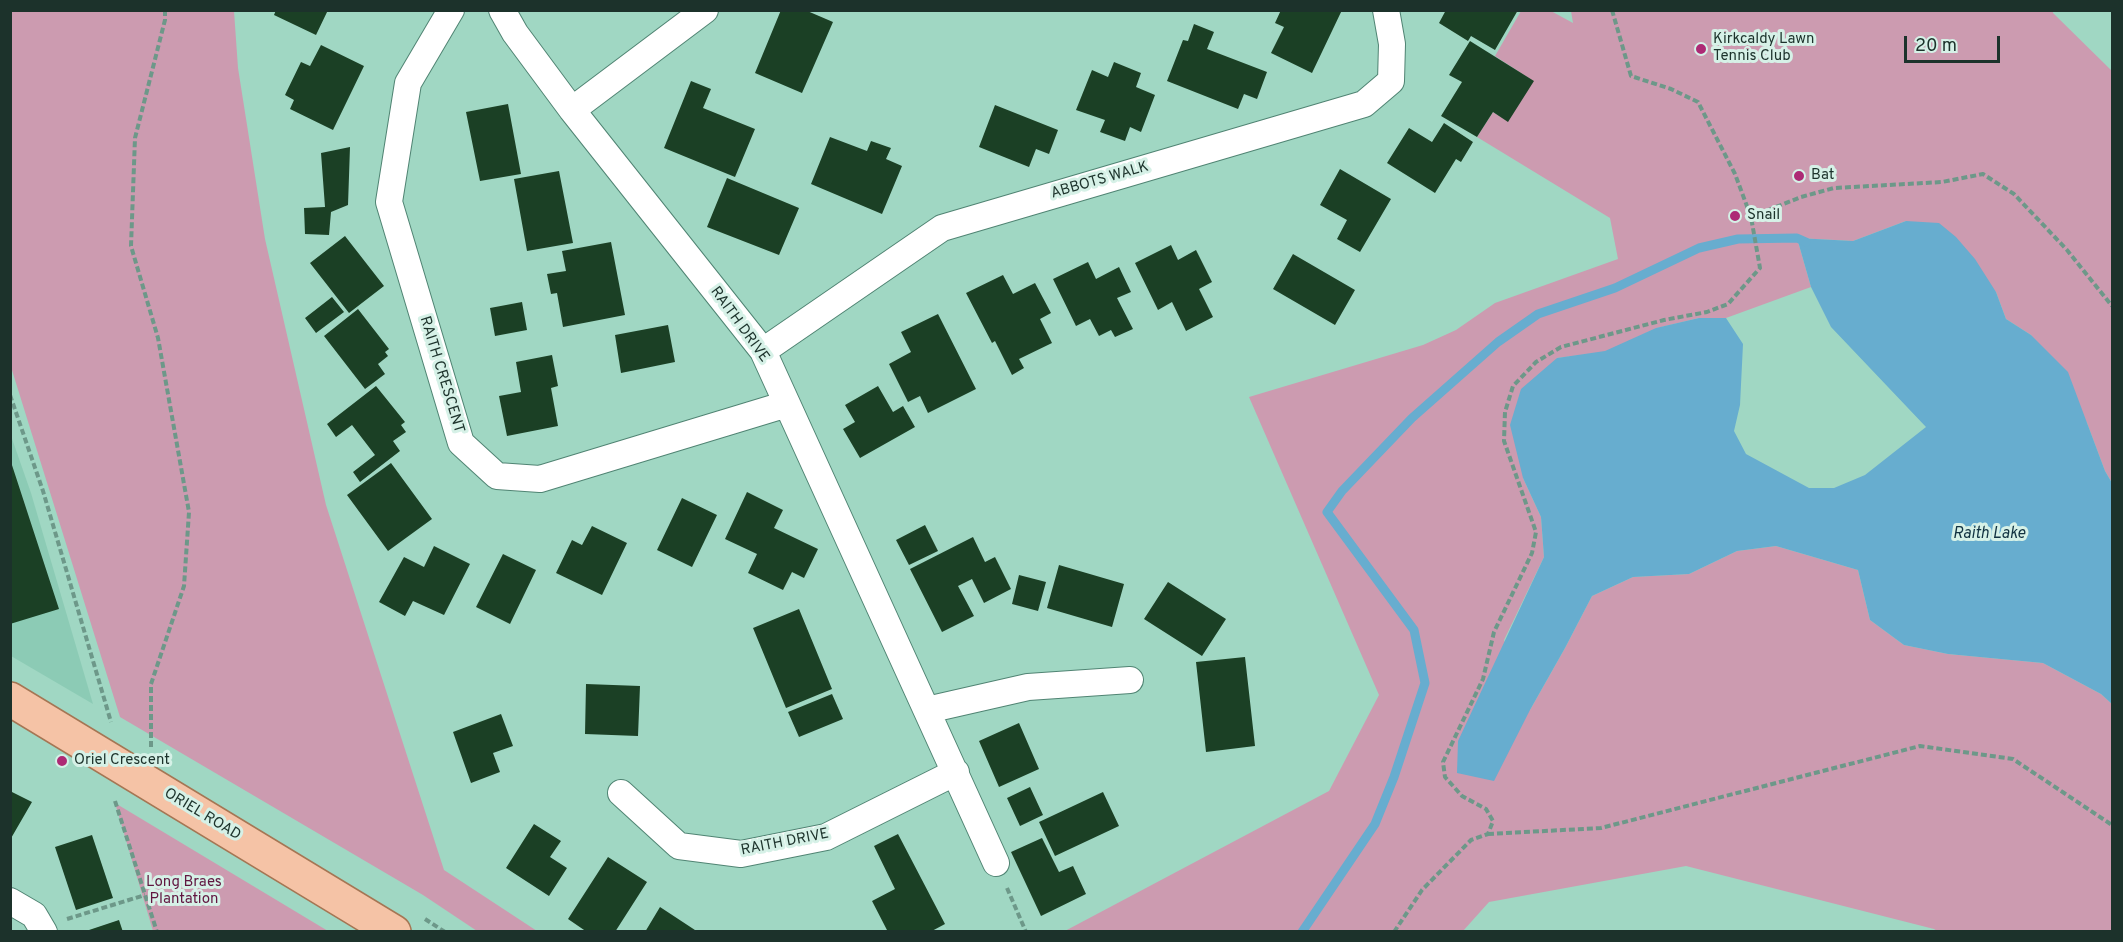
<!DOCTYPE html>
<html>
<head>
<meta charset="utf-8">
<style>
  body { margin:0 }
  #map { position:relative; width:2123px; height:942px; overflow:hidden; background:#a0d7c3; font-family:Overpass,sans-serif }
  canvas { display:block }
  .frame { position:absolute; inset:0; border:12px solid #1c322b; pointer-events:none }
  .scale { position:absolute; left:1904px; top:36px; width:96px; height:27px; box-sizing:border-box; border:3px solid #1c322b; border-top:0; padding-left:8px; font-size:18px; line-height:21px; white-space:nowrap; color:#1c322b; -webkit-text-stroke:4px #d6f1e7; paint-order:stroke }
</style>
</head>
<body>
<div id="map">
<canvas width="2123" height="942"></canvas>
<div class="frame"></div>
<div class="scale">20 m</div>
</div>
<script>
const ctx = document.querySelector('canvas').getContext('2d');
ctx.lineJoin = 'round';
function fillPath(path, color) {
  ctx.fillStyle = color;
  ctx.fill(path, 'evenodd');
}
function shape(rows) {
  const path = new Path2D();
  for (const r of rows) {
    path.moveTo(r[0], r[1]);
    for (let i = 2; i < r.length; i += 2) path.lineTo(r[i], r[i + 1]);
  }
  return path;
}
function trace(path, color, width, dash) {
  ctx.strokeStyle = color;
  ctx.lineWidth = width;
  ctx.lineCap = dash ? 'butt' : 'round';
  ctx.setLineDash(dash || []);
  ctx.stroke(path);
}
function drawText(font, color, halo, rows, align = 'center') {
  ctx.font = font + ' Overpass,sans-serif';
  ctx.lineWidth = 6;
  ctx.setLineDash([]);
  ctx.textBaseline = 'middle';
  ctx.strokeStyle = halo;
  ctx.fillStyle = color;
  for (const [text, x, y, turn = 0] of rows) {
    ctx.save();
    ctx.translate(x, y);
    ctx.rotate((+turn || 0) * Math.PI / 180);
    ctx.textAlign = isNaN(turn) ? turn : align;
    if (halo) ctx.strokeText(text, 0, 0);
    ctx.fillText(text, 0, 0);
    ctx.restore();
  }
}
fillPath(shape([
  [10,433,31,493,93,704,11,656]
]), '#8ccbb5');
fillPath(shape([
  [10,11,234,11,238,68,265,239,326,505,444,870,537,931,477,931,423,895,120,717,11,367],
  [1521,11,1551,11,1573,23,1571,11,2053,11,2053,13,2112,71,2112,483,2105,471,2087,423,2031,335,2006,319,1996,292,1906,221,1853,241,1797,238,1811,287,1726,318,1699,318,1657,328,1605,352,1557,358,1523,478,1541,517,1544,557,1504,640,1530,710,1565,648,1592,596,1633,577,1689,574,1737,551,1776,546,1858,570,1870,620,1904,645,1948,654,2043,663,2101,694,2112,704,2112,931,1937,931,1934,929,1686,866,1489,902,1463,931,1063,932,1329,791,1379,695,1249,397,1423,345,1456,330,1495,303,1618,259,1610,218,1477,137,1493,112,1508,121,1533,81,1495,56],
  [115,803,328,931,153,931]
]), '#cc9bb0');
fillPath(shape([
  [1906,221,1939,223,1956,237,1975,259,1996,292,2006,319,2031,335,2068,372,2105,471,2112,483,2112,704,2101,694,2043,663,1948,654,1904,645,1870,620,1858,570,1776,546,1737,551,1689,574,1633,577,1592,596,1565,648,1530,710,1494,781,1457,773,1458,741,1544,557,1541,517,1523,478,1510,425,1521,389,1557,358,1605,351,1656,328,1699,318,1726,318,1743,344,1740,405,1734,431,1746,454,1809,488,1834,488,1865,475,1926,427,1831,327,1811,287,1797,238,1853,241]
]), '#67adcf');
trace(shape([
  [1302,932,1375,824,1394,777,1425,683,1414,630,1327,512,1342,491,1412,418,1498,342,1538,314,1615,288,1699,248,1738,239,1797,238,1806,242]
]), '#67adcf', 9);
fillPath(shape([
  [276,10,328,10,316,35,274,15],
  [781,10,805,10,833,22,802,93,755,73],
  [1281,10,1342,10,1312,73,1271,53,1284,27,1275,23],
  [1446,10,1518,10,1495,50,1471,36,1468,41,1439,23],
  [1194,24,1214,32,1207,49,1267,72,1257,99,1244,94,1238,109,1167,81,1183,40,1188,41],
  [1470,41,1534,81,1508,122,1493,112,1477,137,1441,116,1462,82,1449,75],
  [321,45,364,66,333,130,290,109,294,100,285,95,301,62,310,66],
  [1114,62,1141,73,1136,87,1155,95,1141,132,1130,127,1125,141,1100,132,1105,120,1076,110,1092,70,1108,77],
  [691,81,711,89,703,108,755,129,735,177,664,148],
  [508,104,521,174,480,181,466,112],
  [995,105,1058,130,1049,154,1036,149,1029,167,979,147],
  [1444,123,1473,142,1461,162,1456,159,1435,193,1387,163,1409,128,1432,142],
  [830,137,867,151,871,141,891,148,886,159,902,166,882,214,811,184],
  [350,147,348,205,331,212,329,235,305,234,304,208,325,207,321,153],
  [1340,169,1391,199,1360,252,1337,239,1347,220,1320,205],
  [559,171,573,243,527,251,514,179],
  [727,178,799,208,779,255,707,227],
  [345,236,384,286,349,313,310,263],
  [611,242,625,315,563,327,557,293,551,294,547,274,566,271,562,251],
  [1171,245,1178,260,1196,250,1212,282,1199,289,1213,317,1186,331,1172,302,1158,310,1135,263],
  [1293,254,1355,290,1335,325,1273,289],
  [1088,262,1096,279,1119,267,1131,292,1117,298,1133,329,1115,337,1111,330,1099,336,1090,319,1076,326,1053,279],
  [1003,275,1013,294,1035,283,1051,313,1040,319,1052,343,1019,359,1024,368,1012,375,995,341,992,343,966,293],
  [332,297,344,312,316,333,305,318],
  [522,302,527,330,495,336,490,308],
  [358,309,389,349,385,352,388,356,378,364,385,374,365,389,324,336],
  [938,314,976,389,928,413,920,396,908,402,889,364,911,352,901,332],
  [668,325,675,362,621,373,615,335],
  [552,355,558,386,551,388,558,426,507,436,499,396,521,392,516,362],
  [376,386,405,422,401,425,406,432,393,441,400,451,360,482,353,472,375,455,352,425,336,437,327,424],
  [878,386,893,412,903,406,915,427,860,458,843,429,855,422,845,405],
  [10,459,59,609,10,624],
  [391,463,432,519,388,551,347,495],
  [747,492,783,510,774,528,818,549,804,578,792,572,783,590,748,573,757,554,725,539],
  [682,498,717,515,692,567,657,550],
  [925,525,938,551,909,565,896,540],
  [592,526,627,543,602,595,556,573,572,540,582,545],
  [973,537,985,562,995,557,1011,589,984,603,972,579,958,586,974,616,942,632,910,569],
  [434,546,470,564,444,615,413,601,405,616,379,602,404,557,424,567],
  [503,554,536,570,510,624,476,607],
  [1059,565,1124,584,1112,627,1047,608],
  [1019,575,1046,582,1038,611,1012,604],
  [1168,582,1226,619,1202,656,1144,619],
  [799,609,832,689,786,708,753,628],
  [1245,657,1255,746,1206,752,1196,662],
  [586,684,640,686,638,736,585,734],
  [832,694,843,719,799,737,788,712],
  [501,714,513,746,493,753,500,772,471,783,453,732],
  [1019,723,1039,769,999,787,979,741],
  [1030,787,1043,815,1020,826,1007,798],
  [10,791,32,802,10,840],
  [1103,792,1119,826,1055,856,1039,822],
  [534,824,561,841,550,857,567,868,549,896,506,868],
  [898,834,945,924,930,932,888,932,872,901,895,889,874,846],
  [92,835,113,898,76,910,55,847],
  [1042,838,1059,872,1073,866,1086,894,1041,916,1011,852],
  [608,857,647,882,615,932,587,932,568,919],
  [660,907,698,932,645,932],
  [119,920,123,932,86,932,86,931]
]), '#1b4025');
const minor = shape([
  [451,10,408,83,389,202,461,443,497,476,540,479,787,404],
  [502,10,515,33,572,110,763,351,996,863],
  [572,110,705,10],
  [763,351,942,228,1364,104,1391,81,1392,44,1386,10],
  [927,710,1028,687,1130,680],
  [621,793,679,846,741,854,826,837,956,772],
  [10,901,34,915,44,932]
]);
const primary = shape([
  [10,699,394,932]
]);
trace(minor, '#508473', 28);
trace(primary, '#a57654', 36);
trace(shape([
  [1751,217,1801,197,1834,188,1942,182,1983,174,2014,194,2067,250,2112,306],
  [10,395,43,491,111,722],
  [151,747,151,684,184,586,189,512,158,338,131,246,135,138,165,20,165,10],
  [115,801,157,932],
  [1488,834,1601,828,1920,746,2013,759,2112,825],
  [1007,888,1026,932],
  [67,919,145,895],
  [425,919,445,932],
  [1394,932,1422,890,1471,840,1488,834,1493,821,1486,809,1462,796,1445,777,1443,762,1483,679,1494,632,1532,553,1536,532,1504,441,1505,412,1513,386,1536,362,1561,347,1664,320,1707,312,1728,304,1760,268,1751,217,1735,174,1698,102,1671,89,1631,76,1612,10]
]), '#6d9889', 4, [6, 3]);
trace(minor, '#fff', 26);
trace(primary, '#f5c3a6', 33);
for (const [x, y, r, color] of [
  [1701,49,6,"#ad2a75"],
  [1799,176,6,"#ad2a75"],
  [1735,216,6,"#ad2a75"],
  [62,761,6,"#ad2a75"]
]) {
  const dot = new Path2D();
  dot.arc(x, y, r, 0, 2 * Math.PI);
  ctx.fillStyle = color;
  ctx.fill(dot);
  trace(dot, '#d6f1e7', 2);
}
drawText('15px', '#1c322b', '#d6f1e7', [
  ["Kirkcaldy Lawn",1713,40],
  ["Tennis Club",1713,57],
  ["Bat",1811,176],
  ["Snail",1747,216],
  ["Oriel Crescent",74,761]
], 'left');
drawText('15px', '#1c322b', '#d6f1e7', [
  ["ABBOTS WALK",1100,181,-16],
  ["RAITH DRIVE",739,325,54],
  ["RAITH CRESCENT",441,375,73],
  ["ORIEL ROAD",202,815,31],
  ["RAITH DRIVE",785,843,-11]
]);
drawText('15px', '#611640', '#d6f1e7', [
  ["Long Braes",184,883],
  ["Plantation",184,900]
]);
drawText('italic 16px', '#113241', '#d6f1e7', [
  ["Raith Lake",1989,535]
]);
</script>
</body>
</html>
